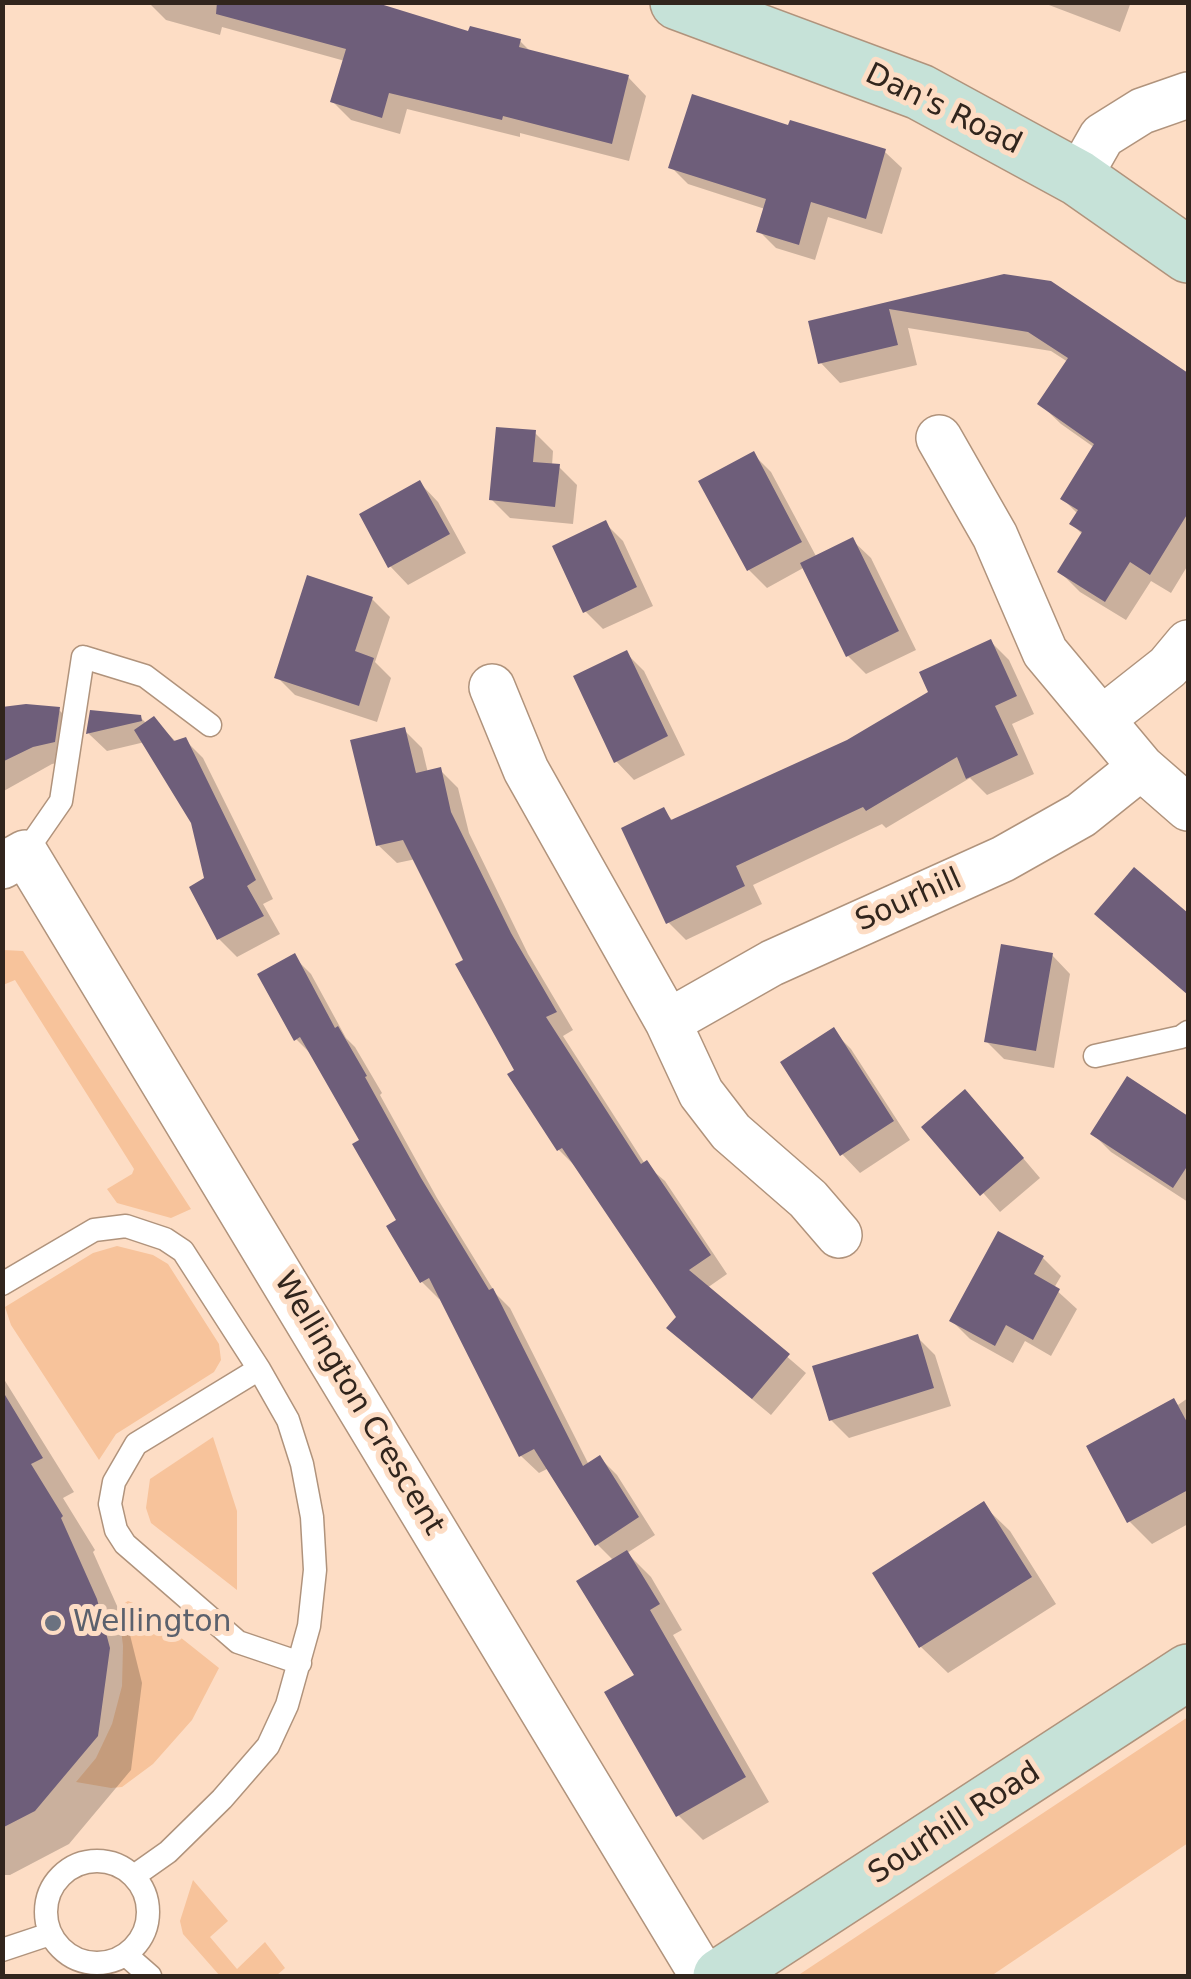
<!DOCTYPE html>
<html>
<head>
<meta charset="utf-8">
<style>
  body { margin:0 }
  #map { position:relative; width:1191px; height:1979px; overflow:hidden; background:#fdddc5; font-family:"DejaVu Sans",sans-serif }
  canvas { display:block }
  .frame { position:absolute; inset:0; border:5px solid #31251d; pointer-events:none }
</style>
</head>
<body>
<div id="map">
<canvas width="1191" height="1979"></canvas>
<div class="frame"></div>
</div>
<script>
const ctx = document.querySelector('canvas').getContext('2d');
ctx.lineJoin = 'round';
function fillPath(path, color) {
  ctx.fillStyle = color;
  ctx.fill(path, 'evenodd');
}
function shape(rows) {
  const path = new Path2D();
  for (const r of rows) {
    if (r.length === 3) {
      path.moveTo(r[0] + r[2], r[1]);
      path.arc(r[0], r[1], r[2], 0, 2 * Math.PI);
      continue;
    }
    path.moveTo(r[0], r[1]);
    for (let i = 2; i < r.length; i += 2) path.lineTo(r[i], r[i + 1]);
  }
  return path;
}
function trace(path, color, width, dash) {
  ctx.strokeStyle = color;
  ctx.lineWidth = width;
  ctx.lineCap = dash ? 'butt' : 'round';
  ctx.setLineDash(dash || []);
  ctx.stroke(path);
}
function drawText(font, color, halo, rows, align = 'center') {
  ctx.font = font + ' "DejaVu Sans",sans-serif';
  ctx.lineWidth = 10;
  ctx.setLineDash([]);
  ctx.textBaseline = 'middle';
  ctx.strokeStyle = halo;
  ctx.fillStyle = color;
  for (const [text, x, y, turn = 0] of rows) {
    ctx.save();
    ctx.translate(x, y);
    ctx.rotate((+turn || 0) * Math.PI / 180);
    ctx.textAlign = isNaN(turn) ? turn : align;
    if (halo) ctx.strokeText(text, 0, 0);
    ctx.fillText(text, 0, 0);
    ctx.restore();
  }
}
fillPath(shape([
  [3,950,23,951,191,1209,171,1218,117,1203,107,1189,132,1174,134,1169,15,980,3,985],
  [117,1246,153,1255,168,1264,219,1344,221,1360,214,1372,116,1434,99,1460,11,1325,5,1307,93,1253],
  [213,1437,237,1511,237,1590,151,1523,146,1508,150,1479],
  [128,1601,141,1606,219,1668,192,1720,153,1764,122,1787,111,1788,76,1782,96,1758,112,1724,122,1686,123,1646,119,1613,120,1606],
  [1188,1717,1188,1843,991,1976,797,1976],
  [193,1880,228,1921,210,1937,237,1969,265,1942,285,1968,276,1976,220,1976,183,1934,180,1921]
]), '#f7c39b');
fillPath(shape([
  [148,2,365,2,470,34,520,41,531,52,628,77,646,96,629,161,520,133,520,137,407,109,400,134,351,120,333,102,345,61,222,27,220,35,166,20],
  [1041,2,1131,2,1120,32],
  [790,128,885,152,902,168,882,234,828,217,815,260,776,248,759,231,765,209,688,184,671,167],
  [1004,276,1188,376,1188,565,1171,593,1151,581,1126,620,1080,592,1060,572,1083,535,1072,524,1078,514,1063,499,1095,448,1061,424,1040,404,1068,362,1051,351,908,328,917,365,840,383,820,362,811,322],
  [535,433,553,451,552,466,559,467,577,485,573,524,510,518,492,500],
  [753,454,771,472,817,558,852,540,871,558,916,650,866,674,848,656,805,567,767,588,749,570],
  [420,483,438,502,466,553,408,585,390,566],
  [605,523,623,541,653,606,603,629,585,611],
  [372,599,390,617,375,662,391,678,377,722,295,695,277,677],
  [991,642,1009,660,1034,714,1012,724,1034,774,987,795,970,778,886,828,882,824,753,885,762,904,686,940,668,922,663,810,674,822,849,742,931,693],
  [626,653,644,671,685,755,634,780,616,761],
  [2,709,59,710,77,728,72,760,52,764,2,792],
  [92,713,140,717,147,724,154,719,177,743,185,740,203,758,273,899,263,904,280,934,237,957,219,939,193,822,145,742,107,751,89,734],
  [404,730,422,748,428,773,440,770,458,788,469,833,528,954,573,1030,563,1036,645,1164,665,1181,727,1274,707,1288,806,1373,771,1415,688,1346,679,1317,577,1168,559,1150,517,1071,416,859,397,863,378,845],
  [1052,955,1070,974,1054,1068,1004,1059,986,1041],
  [294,957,311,974,346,1038,355,1047,382,1093,380,1095,437,1198,496,1294,510,1308,589,1465,600,1458,617,1475,655,1535,627,1553,651,1577,682,1630,673,1635,769,1802,703,1840,678,1815,637,1676,614,1561,597,1544,549,1468,539,1473,521,1456,442,1297,439,1299,422,1282,399,1221,362,1141,313,1056,296,1039],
  [833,1031,851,1049,910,1140,860,1173,842,1154],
  [1127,1080,1188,1119,1188,1202,1111,1152,1093,1134],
  [983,1111,1040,1178,1000,1212,925,1127],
  [1043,1258,1061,1276,1054,1288,1077,1309,1051,1356,1025,1341,1013,1363,970,1339,952,1321],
  [917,1337,935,1355,951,1406,849,1438,831,1420],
  [2,1376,74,1492,63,1498,95,1550,93,1552,130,1635,142,1683,131,1770,69,1844,10,1875,2,1875],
  [1188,1398,1188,1524,1152,1544,1129,1521,1174,1401,1178,1405],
  [983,1505,1010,1531,1056,1604,948,1673,921,1647,875,1574]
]), '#0003');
fillPath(shape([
  [217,2,374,2,468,31,470,26,521,39,519,47,629,75,612,144,503,116,502,120,389,93,382,118,330,102,346,49,216,14],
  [692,94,788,125,790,120,886,149,866,219,811,202,799,245,756,232,766,199,668,168],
  [1004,274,1051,281,1188,373,1188,513,1150,575,1130,562,1105,602,1057,572,1082,532,1069,524,1078,510,1060,499,1094,444,1037,404,1068,358,1028,332,889,309,898,345,818,364,808,321],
  [496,427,536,430,533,462,560,464,555,507,489,500],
  [754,451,802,542,747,571,698,481],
  [420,480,450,534,388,568,359,514],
  [606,520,637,587,583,613,552,546],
  [853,537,899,631,846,657,800,563],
  [307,575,373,597,355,651,374,658,359,706,274,678],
  [991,639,1017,696,995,706,1018,755,966,779,957,757,866,811,863,807,736,866,745,886,666,924,621,828,664,807,671,820,847,740,928,692,919,672],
  [627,650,668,736,614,763,573,676],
  [26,704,60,707,55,742,33,747,2,762,2,707],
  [90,710,141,715,142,721,86,734],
  [154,716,174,741,186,737,256,880,247,886,264,916,217,940,189,887,204,878,191,823,134,730],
  [405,727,416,773,441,767,451,812,511,933,557,1012,546,1017,641,1164,647,1160,711,1255,689,1270,790,1354,752,1399,666,1328,676,1317,562,1148,557,1151,507,1074,514,1070,455,964,463,960,403,840,376,846,350,740],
  [1134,867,1188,913,1188,995,1094,914],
  [1001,944,1053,953,1036,1051,984,1042],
  [295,953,335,1028,338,1026,367,1076,365,1077,421,1178,489,1290,493,1288,583,1466,600,1455,639,1517,595,1546,534,1449,519,1457,429,1278,420,1283,386,1226,396,1220,352,1144,359,1140,300,1037,294,1041,257,974],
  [834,1027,894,1121,840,1156,780,1062],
  [1127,1076,1188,1116,1188,1165,1173,1188,1090,1134],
  [965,1089,1024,1158,980,1196,921,1127],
  [998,1231,1044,1256,1034,1274,1060,1289,1033,1340,1006,1325,995,1346,949,1321],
  [918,1334,934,1388,829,1421,812,1366],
  [2,1390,43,1458,31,1464,63,1516,61,1518,97,1599,110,1648,98,1736,35,1811,2,1828],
  [1174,1398,1188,1424,1188,1490,1127,1523,1086,1446],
  [984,1501,1032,1577,919,1648,872,1573],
  [627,1550,660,1604,650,1610,746,1777,676,1817,604,1692,634,1675,576,1581]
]), '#6e5e7a');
const lane = shape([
  [25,853,61,801,83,657,145,676,210,725],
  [1095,1056,1181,1037,1188,1032],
  [2,1284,94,1230,126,1226,165,1239,183,1251,259,1369,288,1420,302,1464,312,1517,315,1570,309,1626,287,1705,268,1746,222,1799,168,1852,134,1876],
  [259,1369,136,1444,114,1482,110,1504,116,1530,125,1544,238,1642,300,1663],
  [97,1912,51],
  [2,1950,50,1934],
  [126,1955,150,1976]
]);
const street = shape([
  [1078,178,1102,136,1142,111,1188,95],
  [939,438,995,536,1045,652,1141,767,1188,808],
  [492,687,526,770,668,1022],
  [1102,719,1168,667,1188,643],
  [2,866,25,853,703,1976],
  [839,1235,808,1199,731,1132,701,1093,668,1022,772,963,1003,859,1081,815,1141,767]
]);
const secondary = shape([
  [678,2,920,92,1078,178,1188,255],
  [721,1976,1188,1672]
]);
trace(lane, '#b0937c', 25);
trace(street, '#b0937c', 48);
trace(secondary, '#b0937c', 58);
trace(lane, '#fff', 22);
trace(street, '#fff', 45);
trace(secondary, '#c6e2d8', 55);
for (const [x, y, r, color] of [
  [53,1623,10,"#6b7280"]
]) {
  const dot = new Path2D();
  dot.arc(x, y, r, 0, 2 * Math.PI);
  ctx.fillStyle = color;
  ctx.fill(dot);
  trace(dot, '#fdddc5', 4);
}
drawText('30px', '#31251d', '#fdddc5', [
  ["Dan's Road",943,110,26],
  ["Sourhill",909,901,-24],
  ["Wellington Crescent",358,1404,59],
  ["Sourhill Road",955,1824,-33]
]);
drawText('30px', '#5b616d', '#fdddc5', [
  ["Wellington",73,1623]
], 'left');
</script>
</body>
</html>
